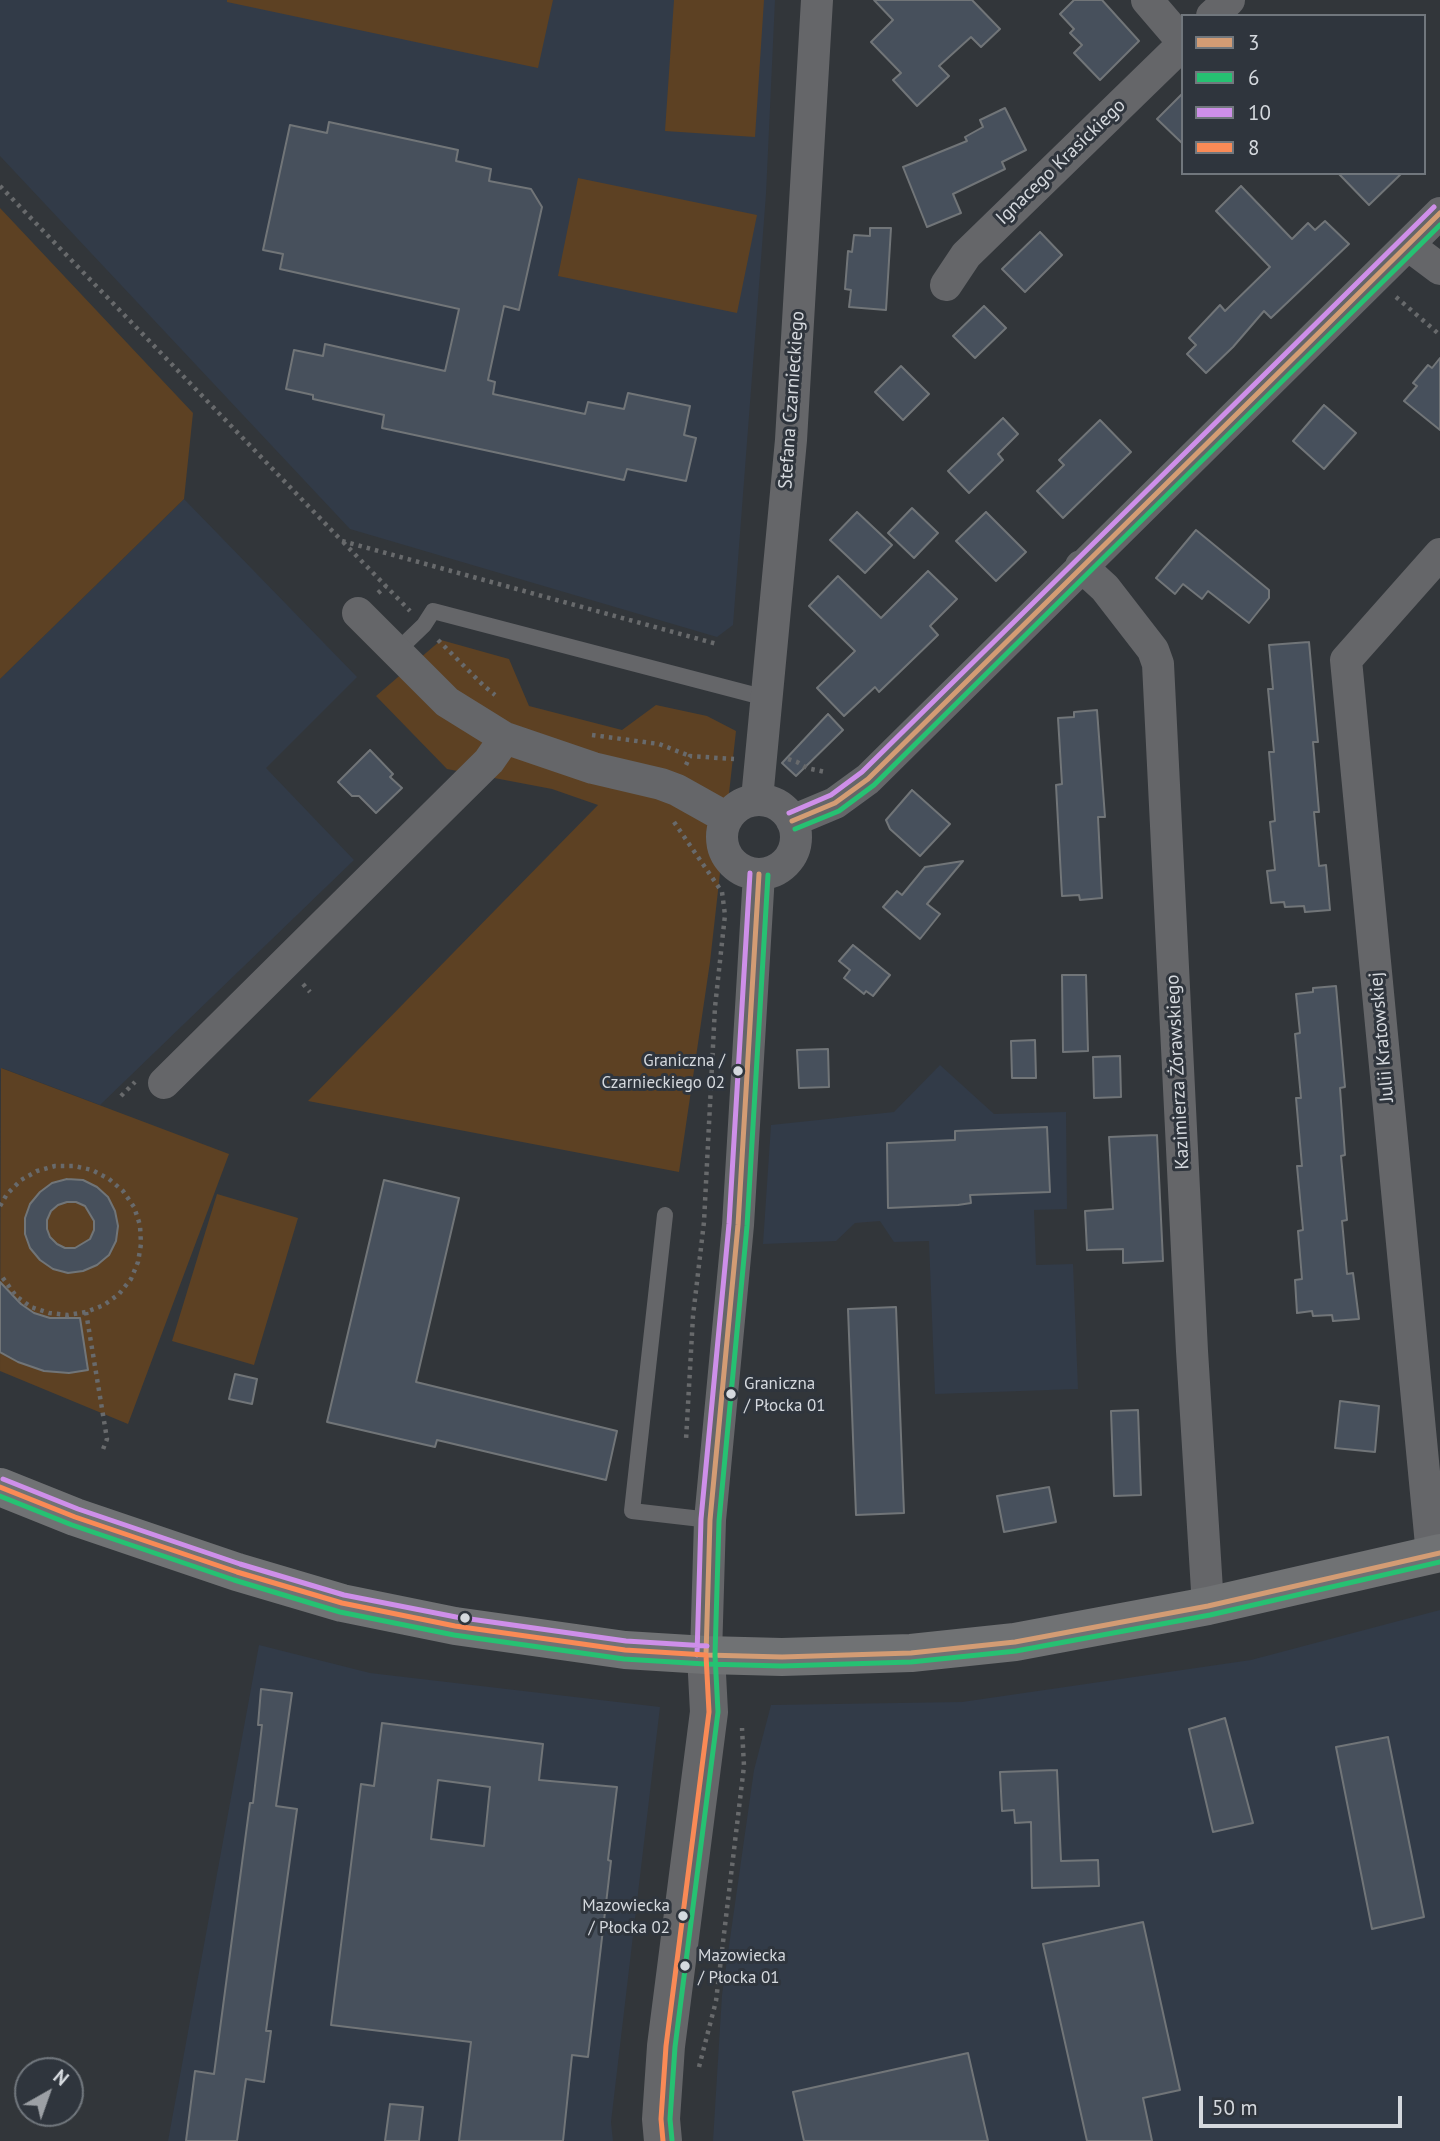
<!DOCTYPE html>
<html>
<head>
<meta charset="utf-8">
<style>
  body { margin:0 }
  #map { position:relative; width:1440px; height:2141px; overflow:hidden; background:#32363a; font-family:"PT Sans",sans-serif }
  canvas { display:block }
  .legend { position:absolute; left:1181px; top:14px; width:245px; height:161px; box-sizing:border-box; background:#2f353d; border:2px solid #71777d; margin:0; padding:9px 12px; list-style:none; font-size:21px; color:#d5d9de }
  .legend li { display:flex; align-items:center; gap:14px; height:35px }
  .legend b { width:35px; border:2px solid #71777d }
  .north { position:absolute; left:14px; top:2057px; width:70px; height:70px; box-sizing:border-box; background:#2f353d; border:2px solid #71777d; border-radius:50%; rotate:40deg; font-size:19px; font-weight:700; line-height:28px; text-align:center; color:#d5d9de }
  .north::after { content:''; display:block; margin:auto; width:24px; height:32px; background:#9ca0a5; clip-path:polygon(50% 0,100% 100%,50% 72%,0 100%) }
  .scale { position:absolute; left:1199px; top:2096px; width:203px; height:32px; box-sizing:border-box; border:4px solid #d5d9de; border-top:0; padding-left:9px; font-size:21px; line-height:24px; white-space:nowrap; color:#d5d9de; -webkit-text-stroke:5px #2f353d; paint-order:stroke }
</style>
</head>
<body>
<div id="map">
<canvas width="1440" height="2141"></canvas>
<ul class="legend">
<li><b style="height:9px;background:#d39c74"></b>3</li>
<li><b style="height:9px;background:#26c172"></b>6</li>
<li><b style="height:9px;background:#ce8fe9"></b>10</li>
<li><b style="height:9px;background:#f98a56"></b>8</li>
</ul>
<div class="north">N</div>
<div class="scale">50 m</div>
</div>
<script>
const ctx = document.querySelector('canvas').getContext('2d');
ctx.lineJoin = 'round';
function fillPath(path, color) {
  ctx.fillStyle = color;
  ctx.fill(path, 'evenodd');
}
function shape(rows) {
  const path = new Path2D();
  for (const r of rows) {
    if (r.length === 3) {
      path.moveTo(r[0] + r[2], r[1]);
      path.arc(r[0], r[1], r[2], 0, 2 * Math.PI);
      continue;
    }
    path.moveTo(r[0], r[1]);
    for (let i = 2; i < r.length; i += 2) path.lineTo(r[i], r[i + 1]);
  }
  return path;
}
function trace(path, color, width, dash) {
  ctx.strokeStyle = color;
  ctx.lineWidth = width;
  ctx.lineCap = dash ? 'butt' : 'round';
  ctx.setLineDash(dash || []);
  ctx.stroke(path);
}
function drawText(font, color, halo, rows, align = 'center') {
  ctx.font = font + ' "PT Sans",sans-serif';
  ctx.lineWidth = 6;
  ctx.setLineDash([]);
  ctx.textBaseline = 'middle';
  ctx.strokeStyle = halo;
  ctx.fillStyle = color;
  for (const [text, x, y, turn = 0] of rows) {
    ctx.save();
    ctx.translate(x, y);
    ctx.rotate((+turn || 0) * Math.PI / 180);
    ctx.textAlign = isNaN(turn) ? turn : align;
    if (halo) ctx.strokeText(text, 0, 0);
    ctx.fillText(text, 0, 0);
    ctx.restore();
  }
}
fillPath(shape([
  [0,0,775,0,766,194,733,625,717,637,350,529,0,156],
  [184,499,357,677,266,768,354,860,100,1105,2,1068,0,1071,0,679],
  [940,1065,994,1114,1066,1112,1067,1209,1034,1210,1036,1265,1073,1264,1078,1389,935,1394,929,1241,894,1242,880,1221,855,1223,836,1241,763,1244,771,1125,894,1112],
  [1440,1610,1440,2141,713,2141,722,1995,754,1770,771,1705,962,1702,1251,1660],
  [259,1645,370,1673,660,1707,611,2122,613,2141,168,2141]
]), '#323b48');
fillPath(shape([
  [227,0,553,0,538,68,227,2],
  [674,0,764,0,755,137,665,131],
  [578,178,757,215,737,313,558,276],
  [0,208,193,413,184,499,0,679],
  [441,640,509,659,529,706,622,730,656,705,707,716,736,731,710,962,679,1172,308,1101,598,805,552,789,447,769,376,696],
  [1,1068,229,1154,128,1424,0,1371],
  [217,1194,298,1218,254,1365,172,1341]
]), '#5d4123');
const building = shape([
  [874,0,972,0,1000,29,981,47,971,37,939,66,949,76,917,106,893,80,901,73,871,42,893,20,874,0],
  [1074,0,1102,0,1139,41,1100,80,1074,53,1082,45,1070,33,1074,29,1060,14,1074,0],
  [1183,93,1183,144,1157,119,1183,93],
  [1005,108,1026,150,1002,162,1005,169,953,194,961,213,927,227,903,167,967,141,965,137,983,127,980,120,1005,108],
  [329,122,458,150,456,161,491,169,489,181,531,189,542,207,519,310,504,306,488,380,495,382,493,394,585,414,588,402,624,409,628,393,690,406,684,435,696,438,686,481,627,469,624,480,382,428,384,415,313,399,313,395,286,389,294,350,323,356,325,344,445,371,459,309,280,269,283,254,263,250,290,125,327,133,329,122],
  [1338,173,1402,173,1369,205,1338,173],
  [1241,186,1292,239,1308,223,1315,230,1325,221,1349,244,1271,318,1264,311,1233,347,1206,373,1187,354,1196,345,1189,338,1220,305,1225,311,1270,267,1216,211,1241,186],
  [870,228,891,228,886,310,849,307,851,290,845,289,848,251,852,252,854,235,870,236,870,228],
  [1040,232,1062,255,1025,292,1002,269,1040,232],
  [984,306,1006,328,975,358,953,336,984,306],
  [1440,358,1440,430,1404,401,1417,386,1413,383,1428,365,1432,368,1440,358],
  [901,366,929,394,903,420,875,392,901,366],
  [1324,405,1356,433,1324,469,1293,441,1324,405],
  [1003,418,1018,434,998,454,1003,460,969,493,948,471,1003,418],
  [1100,420,1131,452,1063,518,1037,491,1064,465,1059,460,1100,420],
  [912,508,938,533,914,558,888,533,912,508],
  [857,512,892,545,865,573,830,540,857,512],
  [986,512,1026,552,996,581,956,541,986,512],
  [1196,530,1269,590,1269,598,1249,623,1208,591,1202,599,1183,584,1175,594,1156,578,1196,530],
  [928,571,957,599,930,626,938,635,879,692,875,687,844,716,817,688,855,651,809,606,838,576,881,618,928,571],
  [1309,642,1318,742,1313,742,1319,812,1314,812,1319,866,1326,865,1330,910,1305,912,1304,906,1285,907,1284,902,1271,903,1267,871,1275,870,1270,822,1275,821,1269,752,1274,752,1268,689,1273,689,1269,645,1309,642],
  [1097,710,1105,817,1098,817,1102,898,1080,900,1079,895,1062,896,1056,785,1062,784,1058,718,1074,717,1074,712,1097,710],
  [828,714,843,730,796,776,782,763,828,714],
  [370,750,393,774,390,777,402,788,376,813,359,796,352,796,338,782,370,750],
  [912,790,950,824,920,856,890,829,886,820,912,790],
  [963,861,927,904,940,914,920,939,883,907,897,891,902,895,925,867,963,861],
  [853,945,890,975,873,996,866,991,864,994,844,978,850,970,839,961,853,945],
  [1062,975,1086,975,1088,1051,1063,1052,1062,975],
  [1336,986,1345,1087,1340,1088,1345,1155,1341,1156,1347,1220,1342,1221,1347,1274,1353,1273,1359,1319,1333,1321,1332,1315,1313,1316,1312,1311,1297,1313,1295,1280,1302,1279,1298,1231,1303,1230,1297,1166,1302,1166,1296,1098,1301,1098,1295,1034,1300,1033,1296,994,1313,992,1313,988,1336,986],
  [1035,1040,1036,1078,1012,1078,1011,1041,1035,1040],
  [828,1049,829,1087,799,1088,797,1050,828,1049],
  [1120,1056,1121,1097,1094,1098,1093,1057,1120,1056],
  [1047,1127,1050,1192,970,1195,971,1203,958,1205,888,1208,887,1143,955,1140,955,1131,1047,1127],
  [1157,1135,1163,1261,1123,1263,1123,1249,1087,1250,1085,1211,1113,1209,1109,1137,1157,1135],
  [67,1179,83,1180,97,1187,108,1197,115,1211,118,1226,116,1241,109,1255,97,1265,83,1271,68,1273,53,1269,40,1260,30,1248,25,1234,25,1218,30,1204,40,1192,52,1183,67,1179],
  [67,1202,76,1202,85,1206,94,1221,94,1230,90,1239,75,1248,65,1248,57,1244,50,1237,47,1229,47,1220,51,1211,58,1205,67,1202],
  [384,1180,459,1198,416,1382,617,1431,606,1480,437,1440,435,1447,327,1422,384,1180],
  [0,1282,21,1304,34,1313,50,1318,80,1318,88,1370,69,1373,44,1371,18,1362,0,1352,0,1282],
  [896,1307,904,1513,856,1515,848,1309,896,1307],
  [235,1374,257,1379,252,1404,229,1399,235,1374],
  [1340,1401,1379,1406,1375,1452,1335,1448,1340,1401],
  [1138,1410,1141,1495,1114,1496,1111,1411,1138,1410],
  [1049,1487,1056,1522,1004,1532,997,1496,1049,1487],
  [261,1689,292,1693,276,1806,297,1809,266,2031,271,2031,264,2082,246,2079,237,2141,186,2141,195,2071,214,2074,250,1803,253,1803,262,1725,258,1725,261,1689],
  [1225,1718,1253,1823,1213,1832,1189,1729,1225,1718],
  [382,1723,543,1744,539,1780,617,1787,608,1860,611,1861,588,2057,572,2055,563,2141,459,2141,471,2042,331,2025,361,1784,374,1786,382,1723],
  [438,1780,490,1787,484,1846,431,1839,438,1780],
  [1388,1737,1424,1917,1372,1929,1336,1747,1388,1737],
  [1057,1770,1061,1861,1098,1860,1099,1886,1032,1888,1031,1822,1015,1823,1014,1810,1002,1811,1000,1772,1057,1770],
  [1143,1922,1180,2090,1143,2098,1152,2141,1087,2141,1043,1944,1143,1922],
  [968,2053,988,2141,804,2141,793,2092,968,2053],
  [390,2104,423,2107,419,2141,385,2141,390,2104]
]);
fillPath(building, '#47505c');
trace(building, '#717578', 2);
trace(shape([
  [0,186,342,541,717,644],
  [1396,297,1440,335],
  [343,542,410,611],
  [378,593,386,586],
  [438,640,484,686,495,695],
  [592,735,659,744,690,756],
  [788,759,797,762,807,768,825,772],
  [686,765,690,756,734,759],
  [674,822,722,892,725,915,715,1007,704,1222,693,1316,686,1440],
  [303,984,310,992],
  [121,1096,135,1082],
  [0,1206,7,1194,21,1180,37,1171,55,1166,74,1166,92,1170,109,1179,123,1191,134,1207,140,1225,141,1244,138,1262,131,1279,119,1294,104,1305,86,1312,68,1315,49,1313,31,1307,16,1296,0,1274],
  [86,1312,107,1439,102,1452],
  [699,2067,716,2001,744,1766,742,1728]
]), '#686a6c', 4.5, [3.5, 5]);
trace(shape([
  [396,652,424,625,433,611,766,698],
  [665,1215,632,1511,710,1520]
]), '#656669', 16);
trace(shape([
  [1147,0,1183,42],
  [1212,16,1229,0],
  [1408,245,1440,269],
  [946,285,966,255,1183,44],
  [1081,566,1105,588,1153,650,1158,664,1192,1351,1208,1606],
  [358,613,447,702,505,738,593,768,661,784,677,790,727,818],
  [757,799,791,440,817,0],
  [759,837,37],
  [792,821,835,803,868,779,1440,213],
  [164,1083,489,761,505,738],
  [1432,1555,1346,660,1440,554],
  [706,1655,710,1520,738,1225,759,874]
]), '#656669', 32);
trace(shape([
  [663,2141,661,2119,666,2046,709,1712,706,1655]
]), '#656669', 38);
trace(shape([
  [0,1487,75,1517,237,1572,342,1603,455,1626,625,1650,706,1655,782,1657,911,1653,1015,1642,1208,1606,1440,1553]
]), '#707274', 38);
trace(shape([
  [792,821,835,803,868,779,1440,213],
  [706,1655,710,1520,738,1225,759,874],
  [706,1655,782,1657,911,1653,1015,1642,1208,1606,1440,1553]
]), '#d39c74', 5);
trace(shape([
  [795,829,839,811,874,785,1440,225],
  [0,1496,72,1525,234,1580,340,1612,454,1635,624,1659,705,1664,782,1666,911,1662,1016,1651,1210,1615,1440,1562],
  [672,2140,670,2119,675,2047,718,1712,715,1655,719,1521,747,1226,768,875]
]), '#26c172', 5);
trace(shape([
  [789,813,831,795,862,772,1434,207],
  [3,1479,78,1509,240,1564,344,1595,456,1617,626,1641,707,1646],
  [697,1655,701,1519,729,1224,750,873]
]), '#ce8fe9', 5);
trace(shape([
  [0,1487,75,1517,237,1572,342,1603,455,1626,625,1650,706,1655],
  [663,2141,661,2119,666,2046,709,1712,706,1655]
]), '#f98a56', 5);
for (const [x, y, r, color] of [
  [738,1071,6,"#d5d9de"],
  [731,1394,6,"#d5d9de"],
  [465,1618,6,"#d5d9de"],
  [683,1916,6,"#d5d9de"],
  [685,1966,6,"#d5d9de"]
]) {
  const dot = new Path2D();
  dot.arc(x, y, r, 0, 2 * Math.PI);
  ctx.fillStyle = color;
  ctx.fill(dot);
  trace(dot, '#2f353d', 2.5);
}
drawText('17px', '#d5d9de', '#2f353d', [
  ["Graniczna /",725,1061],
  ["Czarnieckiego 02",725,1083],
  ["Graniczna",744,1384,"left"],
  ["/ Płocka 01",744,1406,"left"],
  ["Mazowiecka",670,1906],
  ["/ Płocka 02",670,1928],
  ["Mazowiecka",698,1956,"left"],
  ["/ Płocka 01",698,1978,"left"]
], 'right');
drawText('19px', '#d5d9de', '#2f353d', [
  ["Ignacego Krasickiego",1061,162,-44],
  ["Stefana Czarnieckiego",792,400,-86],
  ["Julii Kratowskiej",1382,1037,-95],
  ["Kazimierza Żórawskiego",1178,1072,-93]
]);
</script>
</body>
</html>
